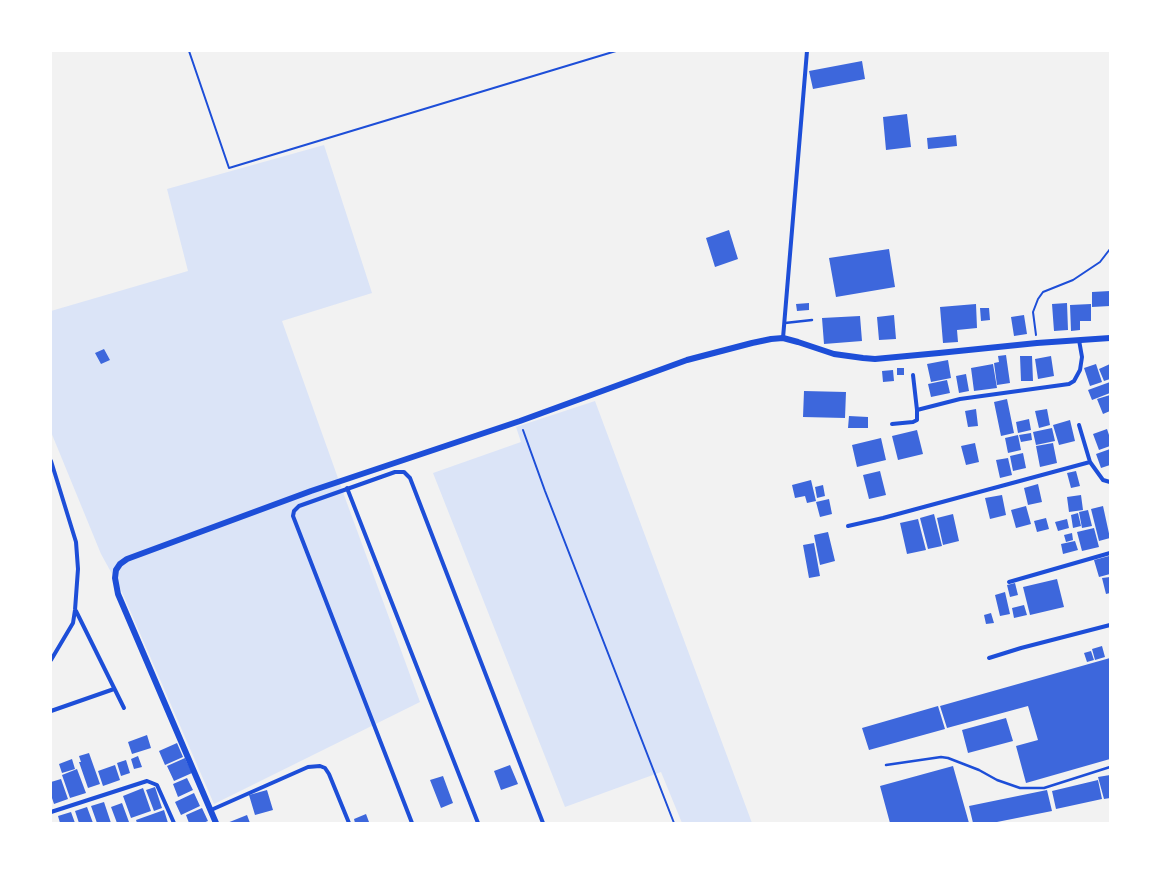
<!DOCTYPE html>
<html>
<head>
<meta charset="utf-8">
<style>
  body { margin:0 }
  #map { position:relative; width:1161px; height:874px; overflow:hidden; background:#f2f2f2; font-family:Bitter,serif }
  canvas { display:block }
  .frame { position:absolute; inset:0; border:52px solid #fff; pointer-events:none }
</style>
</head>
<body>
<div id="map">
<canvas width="1161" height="874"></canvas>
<div class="frame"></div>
</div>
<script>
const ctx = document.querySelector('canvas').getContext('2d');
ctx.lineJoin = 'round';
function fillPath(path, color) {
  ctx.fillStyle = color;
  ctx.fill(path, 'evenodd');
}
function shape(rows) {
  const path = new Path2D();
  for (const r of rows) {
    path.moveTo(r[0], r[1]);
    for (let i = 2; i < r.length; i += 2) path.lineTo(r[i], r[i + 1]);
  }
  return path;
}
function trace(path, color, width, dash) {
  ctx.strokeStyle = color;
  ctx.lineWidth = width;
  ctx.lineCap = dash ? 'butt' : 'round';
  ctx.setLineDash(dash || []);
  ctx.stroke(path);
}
fillPath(shape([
  [324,145,372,293,282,321,344,495,420,702,214,804,122,592,101,554,51,432,51,311,188,271,167,189],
  [595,401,752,823,682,823,661,772,565,807,433,473,521,442,516,427]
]), '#dbe4f7');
fillPath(shape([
  [862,61,865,79,813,89,809,71],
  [907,114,911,147,886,150,883,117],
  [956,135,957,146,928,149,927,138],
  [729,230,738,259,715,267,706,238],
  [889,249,895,287,836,297,829,258],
  [1110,291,1110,306,1092,307,1092,292],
  [809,303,809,310,797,311,796,304],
  [1067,303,1068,330,1054,331,1052,304],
  [976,304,977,328,957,330,958,342,943,343,940,307],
  [1091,304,1091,321,1080,321,1080,330,1071,331,1070,305],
  [980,308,989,308,990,320,981,321],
  [894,315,896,339,879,340,877,317],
  [1024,315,1027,334,1014,336,1011,317],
  [860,316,862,341,824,344,822,318],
  [104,349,110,360,101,364,95,353],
  [1006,355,1010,383,997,385,994,363,999,362,998,356],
  [1020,356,1032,356,1033,381,1021,381],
  [1051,356,1054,376,1038,379,1035,359],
  [948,360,951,378,931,382,927,364],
  [993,364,997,388,974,391,971,368],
  [1096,364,1102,382,1090,386,1084,368],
  [1110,364,1110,379,1104,381,1099,369],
  [897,368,904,368,904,375,897,375],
  [893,370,894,381,883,382,882,371],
  [966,374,969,391,959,393,956,376],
  [947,380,950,393,931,397,928,384],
  [1110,382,1110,393,1092,400,1088,390],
  [804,391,846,392,845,418,803,417],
  [1110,395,1110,411,1103,414,1097,399],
  [1007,399,1014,433,1001,436,994,402],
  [976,409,978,426,968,427,965,411],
  [1047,409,1050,425,1039,428,1035,411],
  [849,416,868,417,868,428,848,428],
  [1029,419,1031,430,1018,433,1016,422],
  [1070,420,1075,441,1059,445,1053,425],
  [1052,428,1055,441,1036,445,1033,432],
  [1107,429,1110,438,1110,446,1099,450,1093,434],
  [917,430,923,454,898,460,892,436],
  [1031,433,1032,440,1021,442,1019,435],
  [1018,435,1021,450,1008,453,1005,438],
  [881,438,886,460,857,467,852,445],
  [975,443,979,462,966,465,961,446],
  [1053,443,1057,463,1040,467,1036,446],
  [1110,449,1110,465,1101,468,1096,454],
  [1023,453,1026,468,1013,471,1010,456],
  [1008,458,1012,475,1000,478,996,460],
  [880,471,886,495,869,499,863,475],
  [1076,471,1080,486,1071,488,1067,473],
  [811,480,816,501,807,503,805,496,795,498,792,485],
  [1038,484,1042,502,1028,505,1024,488],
  [823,485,825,496,817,498,815,487],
  [1002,495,1006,515,990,519,985,498],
  [1081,495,1083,510,1069,512,1067,497],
  [829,499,832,514,820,517,816,502],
  [1026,506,1031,524,1016,528,1011,510],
  [1103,506,1110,538,1099,541,1091,509],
  [1088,510,1092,526,1082,528,1079,512],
  [1078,513,1081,526,1073,528,1071,515],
  [934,514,942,546,928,549,920,518],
  [953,514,959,541,943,545,937,518],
  [1046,518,1049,529,1037,532,1034,521],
  [918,519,926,550,907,554,900,523],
  [1067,519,1069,528,1058,531,1055,522],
  [1094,528,1099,547,1082,551,1077,532],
  [828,532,835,561,820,565,814,535],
  [1072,533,1073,540,1066,542,1064,535],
  [1075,541,1078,550,1063,554,1061,544],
  [814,543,820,576,809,578,803,545],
  [1109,556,1110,574,1099,577,1094,560],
  [1110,577,1110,593,1106,594,1102,578],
  [1057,579,1064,607,1030,615,1023,587],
  [1015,583,1018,595,1010,597,1007,585],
  [1005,592,1010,614,1000,616,995,595],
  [1024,605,1027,615,1014,618,1012,608],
  [991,613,994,623,986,624,984,615],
  [1102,646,1105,657,1095,660,1092,649],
  [1091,651,1094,660,1087,662,1084,653],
  [1110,658,1110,759,1026,783,1016,746,1038,740,1028,706,947,728,940,706],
  [938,706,945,729,869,750,862,728],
  [1006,718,1013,741,968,753,962,730],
  [147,735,151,748,132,754,128,742],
  [177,743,183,757,165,765,159,751],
  [89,753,100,784,88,788,79,762,81,762,79,756],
  [138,756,142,767,134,769,131,759],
  [185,758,192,773,174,781,167,766],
  [72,759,75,769,62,773,59,764],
  [126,760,130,773,121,776,117,763],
  [115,765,120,780,103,786,98,771],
  [510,765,518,784,501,790,494,771],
  [953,766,969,823,890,823,880,786],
  [77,769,86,793,70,798,62,775],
  [1110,775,1110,798,1104,799,1098,777],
  [443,776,453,803,441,808,430,780],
  [187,778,193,790,178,797,173,784],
  [61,779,68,799,54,804,51,795,51,782],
  [1098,780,1102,799,1056,809,1052,791],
  [155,787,162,808,154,811,146,790],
  [143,788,151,811,131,818,123,796],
  [267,790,273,810,255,815,249,795],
  [1047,790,1052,811,992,823,973,823,969,806],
  [194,793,200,806,181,815,175,802],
  [104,802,111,823,97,823,91,806],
  [122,803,129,822,117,823,111,807],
  [87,807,93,823,79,823,75,811],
  [202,808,208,821,203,823,189,823,186,815],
  [164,810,168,823,137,823,136,820],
  [71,812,75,823,60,823,58,816],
  [366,814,369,822,365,823,355,823,354,819],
  [247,815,250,823,227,823]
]), '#3d67dc');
trace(shape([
  [189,51,229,168,616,51],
  [1036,335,1033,312,1038,299,1043,292,1073,280,1100,262,1110,249],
  [523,430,545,491,674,823]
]), '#1d4ed8', 2);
trace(shape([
  [785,323,812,320],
  [886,765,941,757,948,758,979,770,997,780,1020,788,1044,788,1110,767]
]), '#1d4ed8', 2.5);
trace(shape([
  [783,338,807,51],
  [917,410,960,399,1069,384,1074,381,1080,370,1082,357,1079,340],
  [892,424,913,422,917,420,917,410,913,375],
  [1079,425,1090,462],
  [51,461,76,542,78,569,75,610,73,623,51,660],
  [347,488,478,823],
  [848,526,883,518,1090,462,1103,480,1110,482],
  [1009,582,1110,553],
  [76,611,124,708],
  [989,658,1021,648,1110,625],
  [51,711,114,689],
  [211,810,308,767,320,766,325,768,329,774,349,823],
  [51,812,147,781,157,785,174,823],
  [412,823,293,516,294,511,299,506,395,472,404,472,410,478,543,823]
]), '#1d4ed8', 4);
trace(shape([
  [216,823,118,594,115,578,116,570,120,564,127,559,311,491,520,421,687,360,752,343,771,339,783,338,798,342,834,354,863,358,875,359,939,353,1037,343,1110,338]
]), '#1d4ed8', 6);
</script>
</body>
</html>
